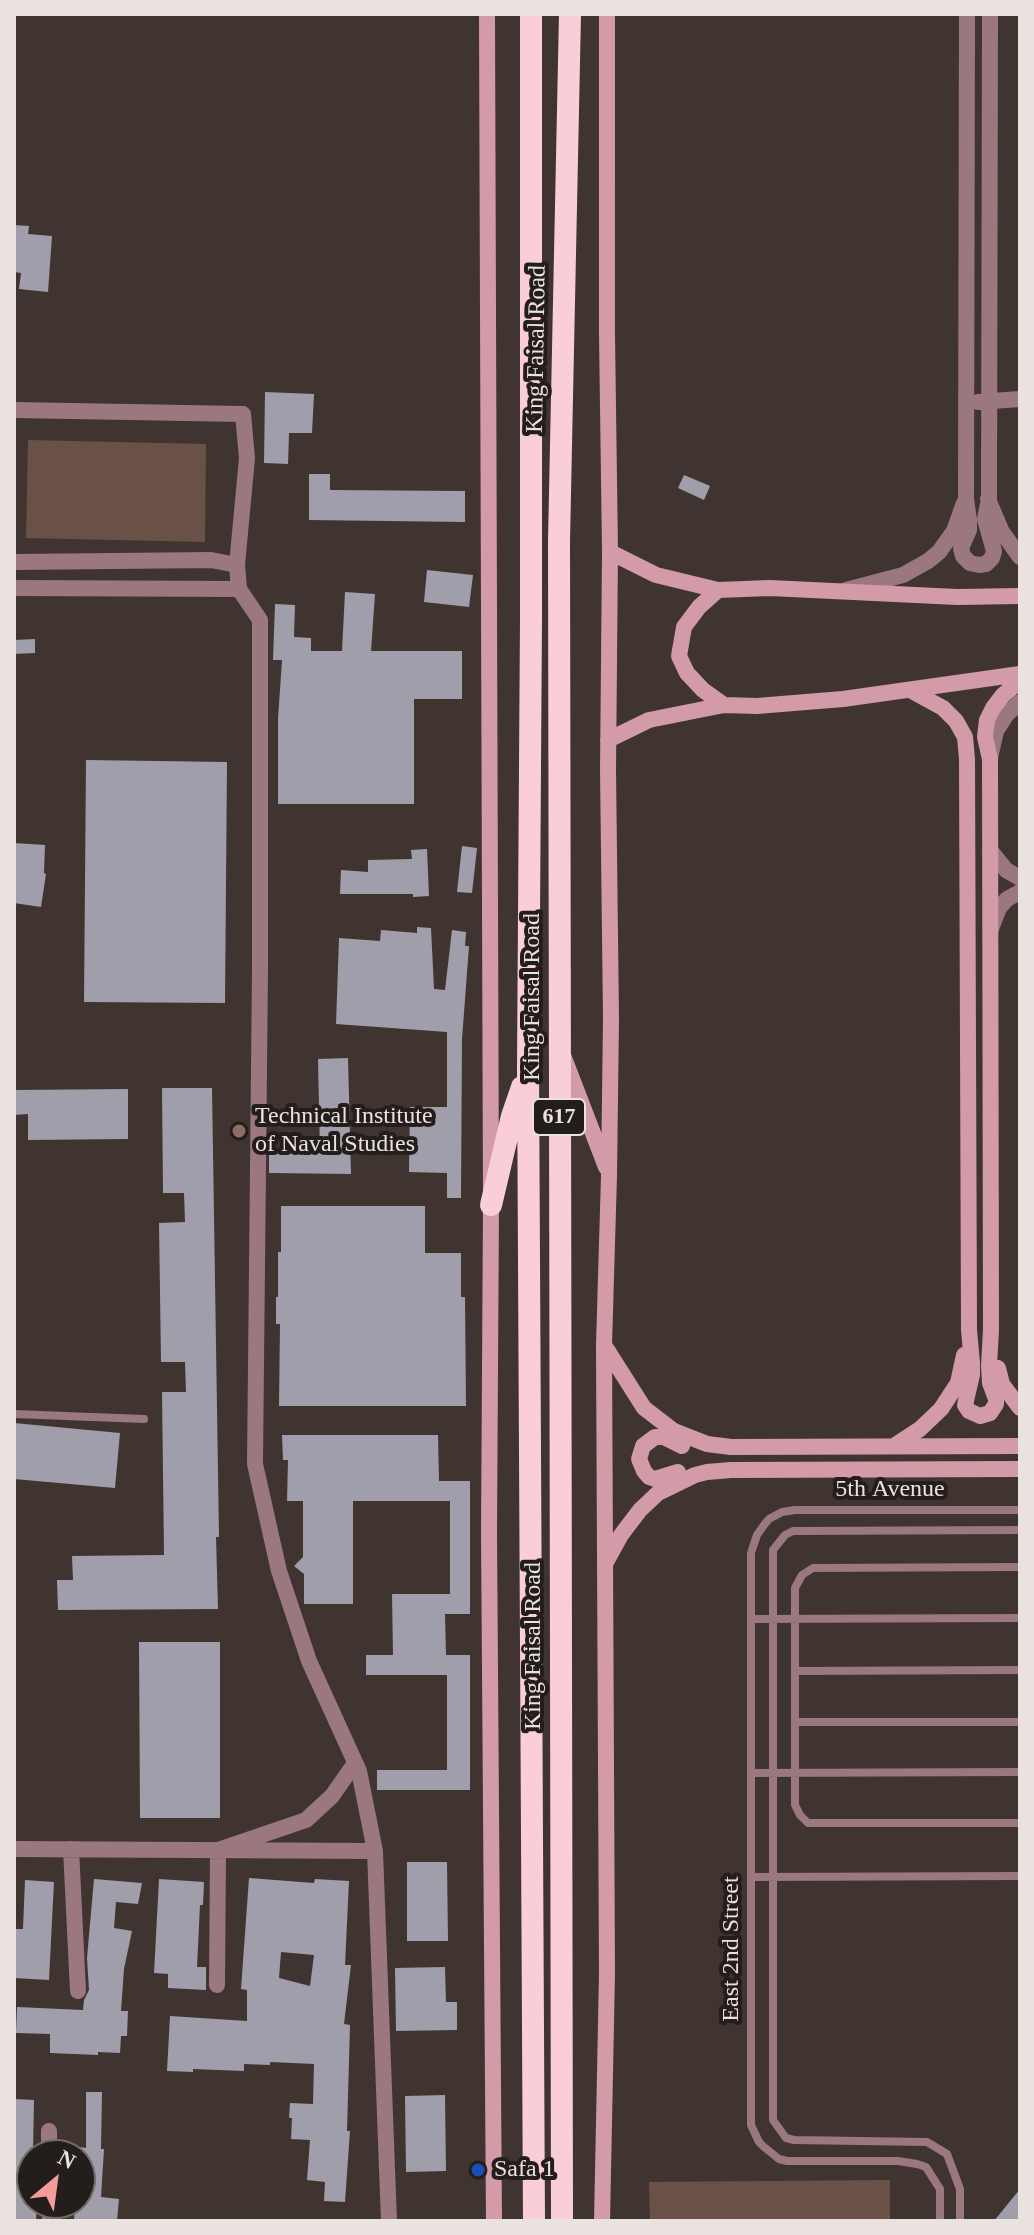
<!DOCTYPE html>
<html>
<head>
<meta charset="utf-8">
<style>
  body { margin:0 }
  #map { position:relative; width:1034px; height:2235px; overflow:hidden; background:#403430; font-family:Georgia,serif }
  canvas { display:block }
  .frame { position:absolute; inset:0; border:16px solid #eae2df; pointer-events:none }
  .north { position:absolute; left:16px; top:2139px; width:80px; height:80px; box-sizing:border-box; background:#231d1b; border:2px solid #736c69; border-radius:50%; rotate:29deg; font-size:22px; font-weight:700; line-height:32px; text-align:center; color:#eae2df }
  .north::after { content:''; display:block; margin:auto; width:28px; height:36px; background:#f59b9b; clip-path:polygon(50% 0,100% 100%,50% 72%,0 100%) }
</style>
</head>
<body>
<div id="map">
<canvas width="1034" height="2235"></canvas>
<div class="frame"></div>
<div class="north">N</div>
</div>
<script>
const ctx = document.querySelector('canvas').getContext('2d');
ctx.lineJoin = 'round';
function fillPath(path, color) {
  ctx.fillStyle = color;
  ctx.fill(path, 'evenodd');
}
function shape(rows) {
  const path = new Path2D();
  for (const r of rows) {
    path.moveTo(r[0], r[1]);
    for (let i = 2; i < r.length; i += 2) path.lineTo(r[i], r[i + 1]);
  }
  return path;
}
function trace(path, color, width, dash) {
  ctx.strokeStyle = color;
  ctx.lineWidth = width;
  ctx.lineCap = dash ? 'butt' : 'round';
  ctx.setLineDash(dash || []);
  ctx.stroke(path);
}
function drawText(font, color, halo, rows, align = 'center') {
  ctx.font = font + ' Georgia,serif';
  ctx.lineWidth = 8;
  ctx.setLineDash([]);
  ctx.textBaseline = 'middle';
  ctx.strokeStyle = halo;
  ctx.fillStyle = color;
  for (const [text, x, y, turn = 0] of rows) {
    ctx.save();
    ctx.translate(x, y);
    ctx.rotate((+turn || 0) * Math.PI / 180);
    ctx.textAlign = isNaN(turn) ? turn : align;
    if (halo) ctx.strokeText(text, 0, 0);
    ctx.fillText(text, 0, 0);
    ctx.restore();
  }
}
fillPath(shape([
  [28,440,206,444,205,542,26,538],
  [890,2180,890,2221,650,2221,649,2182]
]), '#6a5148');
fillPath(shape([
  [14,225,29,226,28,234,52,236,48,292,19,289,21,273,14,272],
  [265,392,314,394,312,433,289,433,288,464,264,463],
  [309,474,330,474,330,490,465,491,465,522,309,520],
  [684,475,710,486,704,500,678,488],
  [427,570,473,575,469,607,424,602],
  [345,592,375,594,371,651,462,651,462,699,414,699,414,804,278,804,278,719,282,660,273,660,275,604,295,605,294,637,311,638,311,651,342,651],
  [35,639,35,653,14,654,14,640],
  [86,760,227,762,225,1003,84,1002],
  [14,843,45,845,44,873,46,874,41,907,14,903],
  [462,846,477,848,472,893,457,892],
  [427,849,429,896,413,897,413,894,340,894,341,870,368,872,368,860,412,859,411,850],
  [417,927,431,928,434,989,445,990,452,930,466,932,465,946,469,946,462,1039,461,1198,447,1198,447,1173,409,1172,410,1107,447,1107,447,1032,336,1024,339,938,380,941,381,930,417,933],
  [348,1058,351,1174,269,1173,269,1154,320,1153,318,1059],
  [162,1088,212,1088,219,1537,216,1537,218,1609,58,1610,57,1580,73,1580,72,1556,164,1555,162,1392,186,1392,185,1362,161,1362,159,1223,185,1222,184,1193,163,1193],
  [128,1089,128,1139,28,1140,28,1114,14,1115,14,1090],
  [281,1206,425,1206,425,1253,461,1253,461,1297,465,1297,466,1406,279,1406,280,1324,276,1324,276,1297,278,1297,278,1252,281,1252],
  [14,1423,120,1433,115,1488,14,1479],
  [282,1435,438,1435,439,1481,470,1481,470,1614,445,1614,446,1655,470,1655,470,1790,377,1790,377,1770,447,1770,447,1675,366,1675,366,1655,393,1655,392,1594,450,1594,450,1501,353,1501,353,1604,304,1604,304,1574,294,1566,303,1557,303,1501,287,1501,288,1460,283,1460],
  [139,1642,220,1642,220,1818,140,1818],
  [407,1862,447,1862,448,1941,407,1941],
  [249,1878,314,1883,315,1879,349,1881,345,1965,351,1965,344,2024,350,2025,347,2131,350,2131,345,2202,324,2201,325,2182,307,2180,310,2140,291,2139,292,2118,289,2118,290,2103,313,2104,314,2064,270,2062,270,2065,244,2064,244,2071,193,2069,193,2072,167,2071,170,2016,247,2021,247,1990,241,1989],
  [281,1952,314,1955,310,1986,279,1978],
  [94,1879,142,1883,138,1904,116,1902,114,1928,132,1931,124,1969,121,2011,128,2011,127,2036,121,2036,120,2053,98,2052,98,2055,50,2053,50,2034,16,2033,17,2007,83,2010,84,2000,89,1990,87,1958],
  [159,1879,204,1882,203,1905,200,1905,197,1967,206,1967,206,1990,168,1988,168,1974,154,1973],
  [25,1880,54,1882,49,1980,14,1978,14,1929,23,1929],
  [445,1967,446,2002,457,2002,457,2030,396,2031,395,1968],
  [86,2092,102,2092,101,2149,104,2149,101,2197,119,2199,117,2221,74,2221,75,2203,80,2203,80,2147,86,2148],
  [445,2095,446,2171,406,2172,405,2096],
  [14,2099,34,2100,32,2203,37,2203,36,2221,14,2221],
  [1020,2189,1020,2221,994,2221]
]), '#a09eab');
trace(shape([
  [14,1414,144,1419],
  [1020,1567,813,1568,802,1575,795,1588,795,1805,800,1815,808,1823,1020,1823],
  [752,1619,1020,1618],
  [795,1671,1020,1670],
  [795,1722,1020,1722],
  [752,1773,1020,1772],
  [752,1877,1020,1876],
  [940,2221,940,2189,926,2167,917,2164,898,2161,787,2161,779,2159,764,2147,759,2142,751,2125,751,1553,757,1535,764,1525,769,1519,782,1512,795,1510,1020,1510],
  [960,2221,960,2189,947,2154,927,2142,794,2140,786,2138,773,2120,773,1550,785,1535,793,1531,1020,1530]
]), '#9b777f', 8);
trace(shape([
  [967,14,966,499,969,520,969,530,961,548,963,556,970,563,979,565,986,564,992,558,994,551,985,519,989,499,990,14],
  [978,402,1020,399],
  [14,410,243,414,247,458,237,565],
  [988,499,1002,532,1020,557],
  [14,562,211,560,237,565,239,589,14,588],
  [239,589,260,620,260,969,255,1464,279,1571,309,1661,359,1771,375,1851,389,2221],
  [846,590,903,575,928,561,939,552,954,531,964,503],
  [990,758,996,731,1007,714,1020,702],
  [990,850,1006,870,1020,878],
  [991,929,999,908,1007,899,1020,892],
  [14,1849,375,1851],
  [71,1849,78,1991],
  [217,1985,218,1850,306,1820,332,1796,355,1763],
  [49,2131,49,2155],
  [50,2203,50,2221]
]), '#9b777f', 16);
trace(shape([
  [487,14,491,1205,489,1533,494,2221],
  [610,552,656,575,718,590,770,588,957,597,1020,596],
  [718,590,699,607,684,627,679,656,687,673,703,690,724,705],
  [910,690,943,708,956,721,965,737,967,759,969,1330,972,1363,972,1375,965,1405,969,1411,980,1416,990,1413,996,1404,996,1399,990,1383,989,1366,991,1330,990,759,985,737,987,720,993,708,1003,695,1020,681],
  [608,740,649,720,724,705,757,706,843,699,1020,674],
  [564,1058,606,1167],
  [606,1348,644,1408,674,1431,707,1444,731,1447,1020,1446],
  [998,1368,1002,1384,1020,1408],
  [894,1446,920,1429,941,1409,958,1383,964,1355],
  [678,1472,655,1479,649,1477,644,1471,639,1459,643,1446,655,1437,664,1437,682,1446],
  [605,1564,621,1535,640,1510,658,1493,695,1475,707,1472,731,1470,1020,1469],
  [602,2221,607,1974,604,1345,609,1176,611,1019,608,769,610,552,607,334,607,14]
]), '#d39ba7', 16);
trace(shape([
  [531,14,531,617,528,1067,534,2221],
  [491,1205,512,1116,522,1087],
  [562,2221,559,541,570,14]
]), '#faced8', 22);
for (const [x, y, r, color] of [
  [239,1131,8,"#8d6e63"],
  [478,2170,8,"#1a4fb4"]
]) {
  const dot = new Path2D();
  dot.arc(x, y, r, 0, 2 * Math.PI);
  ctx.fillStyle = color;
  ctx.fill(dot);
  trace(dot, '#231d1b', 3);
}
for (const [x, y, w] of [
  [559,1117,52]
]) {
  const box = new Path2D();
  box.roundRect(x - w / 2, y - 18, w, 36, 6);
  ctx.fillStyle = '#231d1b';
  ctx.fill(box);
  trace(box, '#eae2df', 2);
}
drawText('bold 22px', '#eae2df', null, [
  ["617",559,1117]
]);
drawText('24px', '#eae2df', '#231d1b', [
  ["King Faisal Road",537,349,-89],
  ["King Faisal Road",533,997,-90],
  ["5th Avenue",890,1490],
  ["King Faisal Road",534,1646,-90],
  ["East 2nd Street",732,1949,-90]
]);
drawText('24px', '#eae2df', '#231d1b', [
  ["Technical Institute",255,1117],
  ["of Naval Studies",255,1145],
  ["Safa 1",494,2170]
], 'left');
</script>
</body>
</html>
